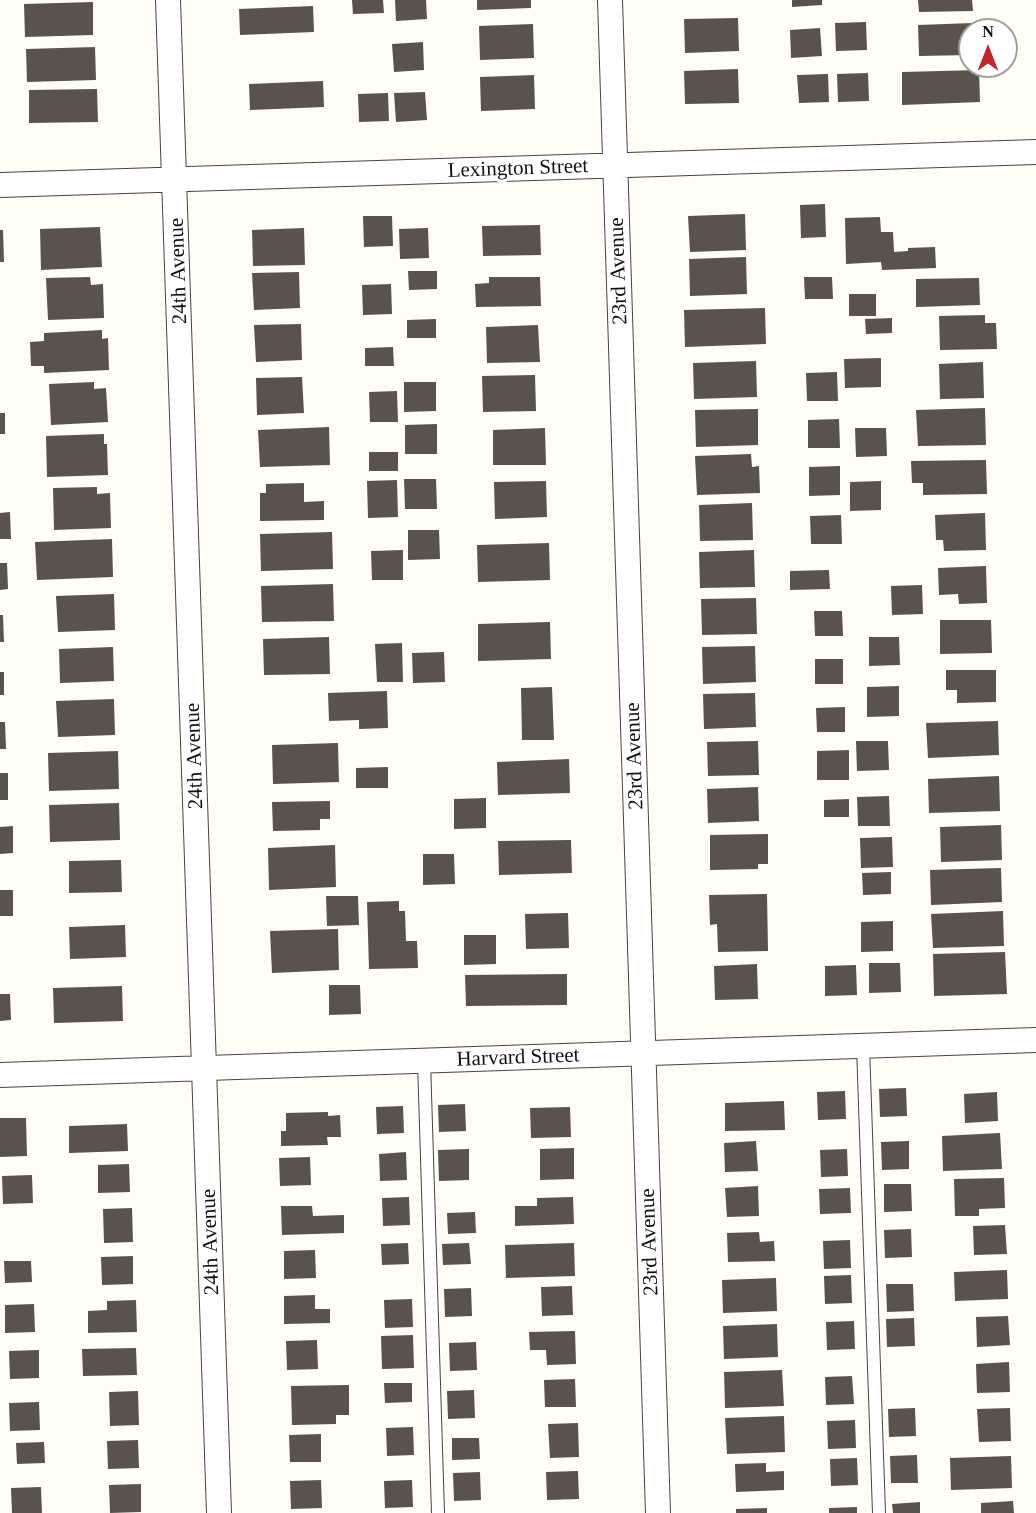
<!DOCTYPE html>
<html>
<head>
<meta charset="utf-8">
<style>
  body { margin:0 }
  #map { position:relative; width:1036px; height:1513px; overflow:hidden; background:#fffdf5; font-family:Georgia,serif }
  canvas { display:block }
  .north { position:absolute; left:958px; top:18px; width:60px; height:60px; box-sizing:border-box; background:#fff; border:2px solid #a0a0a0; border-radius:50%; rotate:0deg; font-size:16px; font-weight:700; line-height:24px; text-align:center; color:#111 }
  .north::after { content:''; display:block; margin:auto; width:21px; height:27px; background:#c4262e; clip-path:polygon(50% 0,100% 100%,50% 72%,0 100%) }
</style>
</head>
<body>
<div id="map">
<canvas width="1036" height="1513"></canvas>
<div class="north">N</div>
</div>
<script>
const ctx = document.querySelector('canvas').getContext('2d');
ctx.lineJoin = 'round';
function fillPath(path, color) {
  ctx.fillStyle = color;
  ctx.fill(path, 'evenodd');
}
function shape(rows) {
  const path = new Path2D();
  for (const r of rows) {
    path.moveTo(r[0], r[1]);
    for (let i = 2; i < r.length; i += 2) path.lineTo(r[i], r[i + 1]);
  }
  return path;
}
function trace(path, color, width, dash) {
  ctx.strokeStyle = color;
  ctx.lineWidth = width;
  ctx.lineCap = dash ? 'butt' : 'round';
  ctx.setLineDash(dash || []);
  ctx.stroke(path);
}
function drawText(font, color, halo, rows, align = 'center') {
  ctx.font = font + ' Georgia,serif';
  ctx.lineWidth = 6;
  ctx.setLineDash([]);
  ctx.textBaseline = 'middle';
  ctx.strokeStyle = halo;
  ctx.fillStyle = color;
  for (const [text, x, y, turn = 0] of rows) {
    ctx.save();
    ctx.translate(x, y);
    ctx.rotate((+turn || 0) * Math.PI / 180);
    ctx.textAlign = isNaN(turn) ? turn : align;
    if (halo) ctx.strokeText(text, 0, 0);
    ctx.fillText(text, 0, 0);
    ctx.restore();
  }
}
fillPath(shape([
  [352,0,383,0,384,13,353,14],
  [395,0,426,0,427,19,396,21],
  [477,0,531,0,531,8,477,10],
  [792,0,822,0,822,5,792,7],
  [918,0,972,0,973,11,919,12],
  [93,2,93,35,25,37,24,4],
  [313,6,314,32,240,35,239,9],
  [738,18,739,51,685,53,684,19],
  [866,22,867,50,836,51,835,23],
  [973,23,974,30,970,30,970,55,919,56,918,25],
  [533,24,534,58,480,60,479,26],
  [820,28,822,56,791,58,790,30],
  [423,42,424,70,394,72,392,44],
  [95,47,96,80,27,82,26,49],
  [738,69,739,103,685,104,684,71],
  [979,70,980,102,902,105,902,72],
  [868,73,869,101,838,102,837,74],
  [828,74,829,102,799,103,797,75],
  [534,75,535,109,481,111,480,77],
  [323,81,324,107,250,110,249,84],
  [97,89,98,122,29,123,29,90],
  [425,92,427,120,396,122,394,93],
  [388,93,389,121,359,122,358,94],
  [825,204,826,237,801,238,800,205],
  [745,214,746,250,690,252,688,216],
  [363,216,392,216,393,246,364,247],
  [880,217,881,232,893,232,894,252,908,251,908,248,935,247,936,268,882,270,881,262,846,264,845,218],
  [540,225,541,255,483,256,482,226],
  [100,227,102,267,41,270,40,229],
  [304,228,305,265,253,266,252,230],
  [428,228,429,258,400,259,399,229],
  [0,230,3,230,4,262,0,262],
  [746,257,747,294,690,296,689,259],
  [408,271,437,271,437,289,409,290],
  [299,272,300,308,254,310,252,273],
  [90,277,91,285,103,284,104,318,48,320,46,278],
  [489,277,540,277,541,306,476,307,475,284,489,283],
  [804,277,832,277,833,299,805,299],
  [979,278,980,305,916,307,916,279],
  [391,284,392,314,363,315,362,285],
  [849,294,876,294,876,316,849,316],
  [765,308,766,344,685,347,684,310],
  [985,315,985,323,996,323,997,349,940,350,939,316],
  [892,318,892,333,866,334,865,319],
  [436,319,436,338,407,338,407,320],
  [301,324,302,360,256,362,254,325],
  [538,325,540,362,487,363,486,327],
  [102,330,102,339,108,338,109,370,44,373,44,366,31,366,30,342,44,341,44,333],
  [393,347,394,366,365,366,365,348],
  [881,358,881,387,845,388,844,359],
  [756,361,757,397,694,399,693,363],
  [983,362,984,398,940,399,939,364],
  [837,372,838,401,807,401,806,373],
  [535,375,536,411,483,412,482,376],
  [302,377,304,413,257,415,256,378],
  [94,382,94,389,106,388,108,422,51,425,49,384],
  [404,382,436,382,436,411,404,412],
  [397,391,398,422,370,422,369,392],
  [985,408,986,445,918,446,916,410],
  [758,409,758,445,696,447,695,410],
  [0,413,5,413,5,434,0,434],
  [839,419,840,448,808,448,808,420],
  [437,424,437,454,405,454,405,425],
  [329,427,330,465,260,467,258,430],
  [545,428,546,465,493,465,493,430],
  [855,428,886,428,887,456,856,457],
  [104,434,104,444,107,444,108,475,47,477,46,436],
  [369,452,398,452,398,471,369,471],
  [751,454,752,467,759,466,760,493,697,495,695,456],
  [986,460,987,494,923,495,923,483,912,483,911,461],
  [840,466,840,495,809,496,809,467],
  [404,479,436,479,437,509,405,509],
  [397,480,398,517,368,518,367,481],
  [546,481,547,517,495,519,494,482],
  [881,481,881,510,850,511,850,482],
  [304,483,304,502,324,501,324,520,260,521,260,493,266,493,266,484],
  [97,487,97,494,110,493,111,528,54,530,53,488],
  [752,503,753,540,700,541,699,505],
  [10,512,11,539,0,539,0,513],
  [985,513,986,550,944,551,943,540,936,540,935,515],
  [841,515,842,544,811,544,810,516],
  [408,530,439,530,440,559,408,560],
  [332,532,333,569,261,571,260,534],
  [112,539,113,577,37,580,35,542],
  [549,543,550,580,478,582,477,545],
  [403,550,403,580,372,580,371,551],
  [754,550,755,587,700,588,699,552],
  [0,563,7,563,8,589,0,590],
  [986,566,987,603,959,604,958,594,939,595,938,568],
  [829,570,830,589,790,590,790,571],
  [333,584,334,621,262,622,261,586],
  [922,585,923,614,892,615,891,586],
  [114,594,115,630,58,632,56,596],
  [756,598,757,634,702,635,701,599],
  [814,611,842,611,843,636,815,636],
  [0,615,3,615,4,642,0,642],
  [940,620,991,620,992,653,940,654],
  [550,622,551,659,478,661,478,624],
  [329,637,330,674,264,675,263,639],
  [869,637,899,637,900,665,869,666],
  [402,643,403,682,377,682,375,644],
  [755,646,756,682,703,684,702,647],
  [113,647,114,681,60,683,59,649],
  [444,652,445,682,413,683,412,653],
  [815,659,843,659,843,684,815,684],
  [946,670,996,670,996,702,957,703,957,690,946,690],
  [0,672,4,672,4,695,0,695],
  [899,686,899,716,867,717,867,687],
  [552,687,554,740,522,740,521,688],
  [387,691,388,728,359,729,359,720,329,721,328,693],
  [755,693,756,727,704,729,703,694],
  [114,699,115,735,58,737,56,701],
  [845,707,845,732,817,732,816,708],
  [998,721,999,755,928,758,926,723],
  [0,722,5,722,6,749,0,749],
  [758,741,759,775,708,776,707,742],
  [856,741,888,741,889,770,857,771],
  [338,743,339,782,273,784,272,745],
  [849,750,849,780,817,780,817,751],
  [118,751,119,789,49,791,48,753],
  [569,759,570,793,498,795,497,762],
  [388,767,388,788,356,788,356,768],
  [0,773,8,773,8,800,0,800],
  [999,776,1000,811,929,813,928,779],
  [758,787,759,821,708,823,707,789],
  [889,796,890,826,858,826,857,797],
  [486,798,486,828,454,829,454,799],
  [849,799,849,817,824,817,824,800],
  [330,801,330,819,320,819,320,830,273,831,272,802],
  [119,803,120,840,50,842,49,805],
  [1001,825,1002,860,941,862,940,827],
  [13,826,13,853,0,854,0,827],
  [768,834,768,864,758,864,758,869,710,870,710,835],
  [892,837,893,867,861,868,860,838],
  [571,840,572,873,499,875,498,841],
  [335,845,336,887,269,890,268,848],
  [423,854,454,854,455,884,423,885],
  [121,860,122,892,69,893,69,861],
  [1001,868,1002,902,931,905,930,870],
  [891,872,891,894,863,895,862,873],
  [0,890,13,890,13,916,0,916],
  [767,894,768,951,718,952,717,924,710,925,709,895],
  [326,896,358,896,359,925,327,926],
  [399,901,399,911,405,911,406,941,417,941,418,968,369,969,367,902],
  [1003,911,1004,946,933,948,931,914],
  [568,913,569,948,526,949,525,914],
  [893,921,893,951,861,952,861,922],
  [125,925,126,957,70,959,69,927],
  [338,929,339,970,272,973,270,931],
  [464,935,496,935,496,964,464,965],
  [1005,952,1007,994,934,996,933,954],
  [869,963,900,963,901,992,869,993],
  [757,964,758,999,715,1000,714,966],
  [856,965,857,995,825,996,825,966],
  [567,974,567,1005,466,1006,465,975],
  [329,985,360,985,361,1014,329,1015],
  [122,986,123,1021,54,1023,53,988],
  [0,994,10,994,11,1020,0,1021],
  [906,1088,907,1116,880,1117,879,1089],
  [845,1091,846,1119,818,1120,817,1092],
  [997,1092,998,1121,965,1123,964,1094],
  [784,1101,785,1130,725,1131,725,1103],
  [465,1104,466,1131,439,1132,438,1105],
  [403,1106,404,1133,377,1134,376,1107],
  [570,1107,571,1137,531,1138,530,1108],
  [328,1112,328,1116,340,1115,341,1137,327,1137,328,1145,281,1146,281,1131,286,1131,286,1113],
  [0,1118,26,1118,27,1156,0,1157],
  [127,1124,128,1151,69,1153,69,1126],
  [1000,1133,1002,1169,943,1171,942,1136],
  [756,1141,758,1171,725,1172,724,1143],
  [909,1141,909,1169,882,1170,881,1142],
  [574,1148,574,1179,540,1180,540,1149],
  [469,1149,469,1180,439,1181,438,1150],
  [847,1149,848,1176,821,1177,820,1150],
  [406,1152,407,1180,380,1181,379,1154],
  [310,1157,311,1185,280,1186,279,1158],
  [129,1164,130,1192,98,1193,98,1165],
  [32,1175,33,1203,3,1204,2,1176],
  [1004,1178,1005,1208,979,1209,979,1216,955,1216,954,1179],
  [884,1184,911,1184,912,1211,884,1212],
  [758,1186,759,1216,727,1217,725,1188],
  [850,1188,851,1213,820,1214,819,1189],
  [409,1197,410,1225,383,1226,382,1198],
  [573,1197,574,1224,515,1226,515,1206,537,1206,537,1198],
  [281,1206,312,1206,313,1216,344,1215,344,1233,282,1235],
  [132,1208,133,1242,104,1243,103,1209],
  [475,1212,476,1233,448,1234,447,1213],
  [1005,1225,1007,1254,974,1255,973,1226],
  [911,1229,912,1257,885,1258,884,1230],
  [759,1232,760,1242,774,1241,775,1261,728,1262,727,1233],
  [850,1240,851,1268,824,1269,823,1241],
  [408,1243,409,1264,382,1265,381,1244],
  [469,1243,471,1264,443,1265,442,1244],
  [574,1243,575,1276,506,1278,505,1245],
  [315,1250,316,1278,284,1279,284,1251],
  [133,1256,133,1284,102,1285,101,1257],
  [4,1261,31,1261,32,1282,5,1283],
  [1007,1270,1008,1299,955,1301,954,1272],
  [851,1275,852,1303,825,1304,824,1276],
  [776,1278,777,1311,723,1313,722,1280],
  [886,1284,913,1284,914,1311,887,1312],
  [572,1286,573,1315,542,1316,541,1287],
  [471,1288,472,1316,445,1317,444,1289],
  [315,1295,315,1309,330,1309,330,1323,284,1324,284,1296],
  [412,1299,413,1327,385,1328,384,1300],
  [136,1300,137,1332,88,1333,88,1311,107,1310,107,1301],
  [34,1304,35,1332,5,1333,5,1305],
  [1008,1316,1010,1345,977,1347,976,1317],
  [914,1318,915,1346,887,1347,886,1319],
  [854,1321,855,1349,827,1350,826,1322],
  [777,1324,778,1357,724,1359,723,1326],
  [575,1331,576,1364,547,1365,546,1350,530,1350,529,1332],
  [413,1335,414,1368,382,1369,381,1336],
  [317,1340,318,1369,287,1370,286,1341],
  [476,1342,477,1370,450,1371,449,1343],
  [136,1348,137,1375,83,1376,82,1349],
  [39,1350,39,1378,10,1379,9,1351],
  [1009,1362,1010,1392,977,1393,976,1364],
  [782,1370,784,1406,725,1408,724,1372],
  [852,1376,854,1404,826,1405,825,1377],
  [575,1379,576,1407,545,1407,544,1380],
  [384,1383,412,1383,412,1402,385,1403],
  [349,1385,349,1415,336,1415,336,1424,292,1425,291,1386],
  [474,1390,475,1418,448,1419,447,1391],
  [138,1391,139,1425,110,1426,109,1392],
  [39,1402,40,1430,10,1431,9,1403],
  [915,1408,916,1436,889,1437,888,1409],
  [1010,1408,1011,1441,979,1442,977,1409],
  [784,1416,785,1452,727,1454,725,1418],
  [855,1420,856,1448,828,1449,827,1421],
  [578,1423,579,1457,550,1458,548,1424],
  [413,1427,414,1455,387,1456,386,1428],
  [321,1434,321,1462,290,1462,289,1435],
  [452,1438,479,1438,480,1459,452,1460],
  [138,1440,139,1468,108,1469,107,1441],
  [44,1442,45,1463,17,1464,16,1443],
  [917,1455,918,1483,891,1483,890,1456],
  [1011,1456,1012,1488,951,1490,950,1458],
  [857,1458,858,1485,831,1486,830,1459],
  [766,1463,766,1472,784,1471,784,1490,736,1492,735,1464],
  [578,1471,579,1499,547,1500,546,1472],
  [480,1472,481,1500,454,1501,453,1473],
  [321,1480,322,1508,291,1509,290,1481],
  [412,1480,413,1507,385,1508,384,1481],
  [141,1484,141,1512,110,1513,109,1485],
  [41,1487,42,1513,12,1513,11,1488],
  [1013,1501,1014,1513,981,1513,981,1503],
  [920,1502,920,1513,893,1513,892,1504],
  [857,1507,857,1513,829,1513,829,1508],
  [767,1508,767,1513,736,1513,736,1509]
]), '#5a524d');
const service = shape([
  [863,1046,879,1513],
  [424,1061,438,1513]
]);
const minor = shape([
  [168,0,219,1513],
  [610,0,658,1513],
  [0,185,1036,152],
  [0,1075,1036,1040]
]);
trace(service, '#444', 14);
trace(minor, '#444', 26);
trace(service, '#fff', 12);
trace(minor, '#fff', 24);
drawText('21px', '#111', '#fff', [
  ["Lexington Street",518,169,-2],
  ["24th Avenue",179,271,-92],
  ["23rd Avenue",619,271,-92],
  ["24th Avenue",195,756,-92],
  ["23rd Avenue",635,756,-92],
  ["Harvard Street",518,1058,-2],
  ["24th Avenue",211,1242,-92],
  ["23rd Avenue",650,1242,-92]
]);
</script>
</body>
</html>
